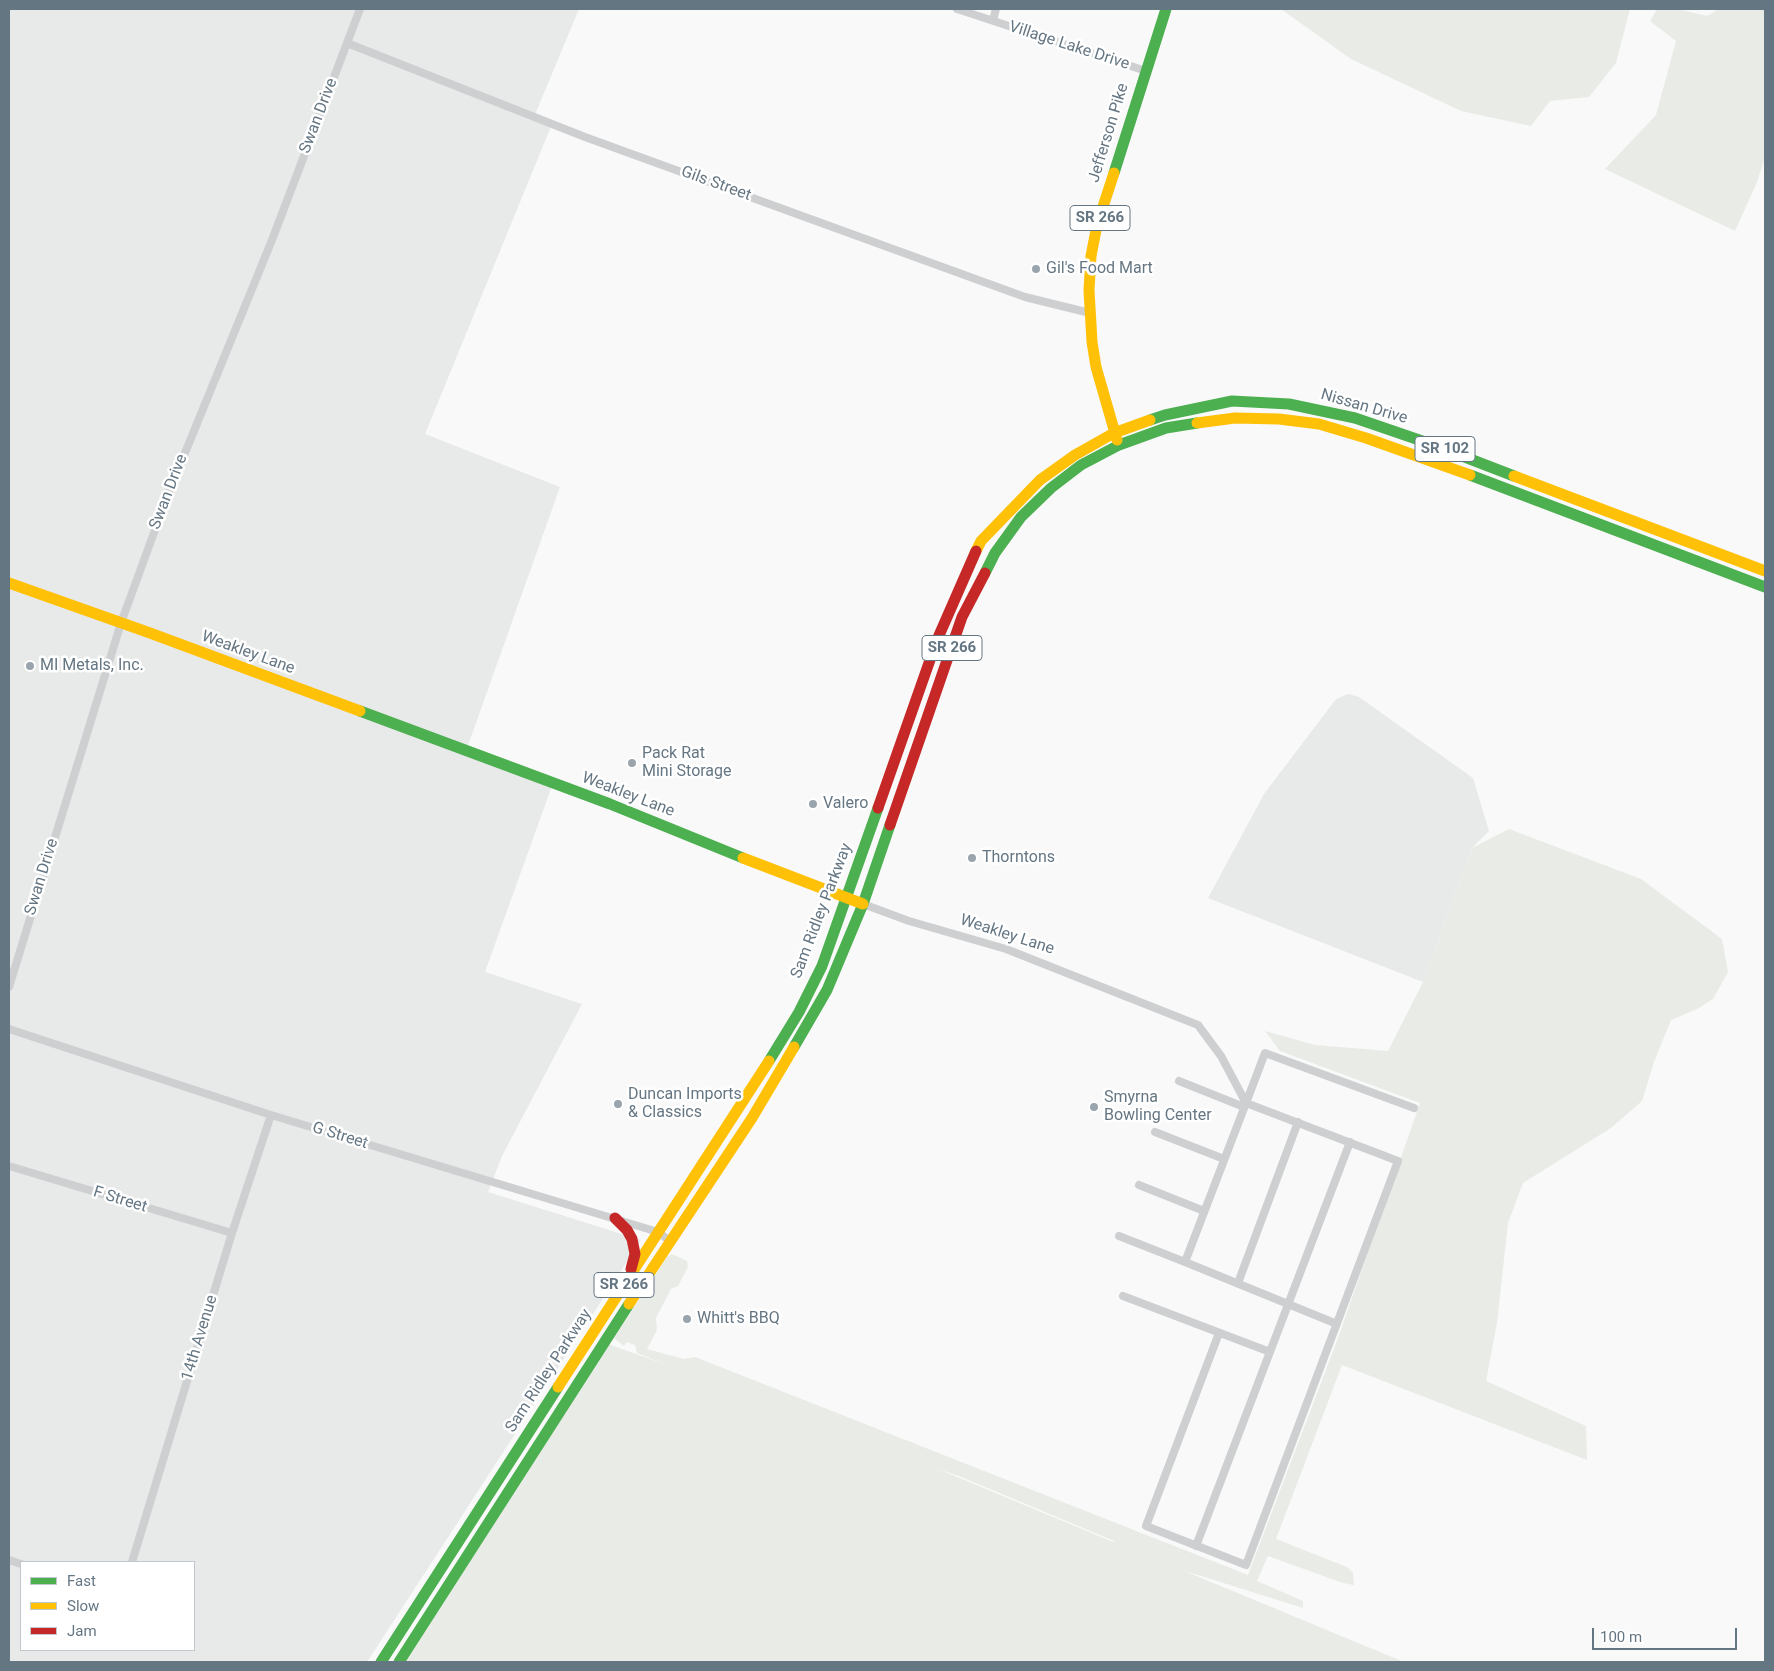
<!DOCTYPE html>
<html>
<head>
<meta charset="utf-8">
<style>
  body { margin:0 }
  #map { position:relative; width:1774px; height:1671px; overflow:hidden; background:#f9f9f9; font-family:Roboto,sans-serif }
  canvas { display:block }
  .frame { position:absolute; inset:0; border:10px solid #657683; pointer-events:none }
  .legend { position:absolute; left:20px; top:1561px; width:175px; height:90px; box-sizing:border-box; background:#fff; border:1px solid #c1c8cd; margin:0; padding:6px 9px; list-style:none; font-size:15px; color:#657683 }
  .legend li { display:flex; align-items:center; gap:10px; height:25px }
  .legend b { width:25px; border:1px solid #c1c8cd }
  .scale { position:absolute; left:1592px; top:1628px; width:145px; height:22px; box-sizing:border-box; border:2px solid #657683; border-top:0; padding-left:6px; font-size:15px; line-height:18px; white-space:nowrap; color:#657683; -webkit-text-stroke:4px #fff; paint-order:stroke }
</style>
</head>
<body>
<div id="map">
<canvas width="1774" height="1671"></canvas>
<div class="frame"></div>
<ul class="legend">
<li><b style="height:6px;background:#4caf50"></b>Fast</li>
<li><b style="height:6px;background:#ffc107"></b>Slow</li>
<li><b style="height:6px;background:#c62828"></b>Jam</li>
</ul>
<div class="scale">100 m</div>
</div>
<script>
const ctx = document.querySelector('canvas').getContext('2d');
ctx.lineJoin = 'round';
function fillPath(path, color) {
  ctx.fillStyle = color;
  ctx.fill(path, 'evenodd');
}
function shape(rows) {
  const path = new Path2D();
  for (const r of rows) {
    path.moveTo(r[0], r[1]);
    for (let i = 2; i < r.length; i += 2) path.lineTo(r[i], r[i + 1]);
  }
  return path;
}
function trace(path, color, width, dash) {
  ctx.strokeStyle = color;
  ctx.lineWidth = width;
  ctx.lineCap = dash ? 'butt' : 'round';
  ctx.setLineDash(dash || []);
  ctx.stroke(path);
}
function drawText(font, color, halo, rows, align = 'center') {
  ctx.font = font + ' Roboto,sans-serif';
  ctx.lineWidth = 5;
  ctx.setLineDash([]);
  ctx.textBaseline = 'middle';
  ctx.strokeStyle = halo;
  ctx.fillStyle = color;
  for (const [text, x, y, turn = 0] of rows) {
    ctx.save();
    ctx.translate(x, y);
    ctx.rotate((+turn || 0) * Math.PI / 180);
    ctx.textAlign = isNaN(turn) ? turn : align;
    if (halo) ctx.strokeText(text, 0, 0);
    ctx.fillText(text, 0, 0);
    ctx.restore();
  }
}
fillPath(shape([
  [9,9,579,9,534,117,552,124,425,434,560,487,466,751,553,783,485,972,582,1004,502,1156,488,1192,641,1240,367,1662,9,1662],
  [21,1562,194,1562,194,1650,21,1650],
  [1348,694,1359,697,1473,778,1489,831,1472,848,1423,982,1208,898,1264,794,1336,699]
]), '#e8e9e9');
fillPath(shape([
  [1281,9,1630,9,1616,63,1589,97,1550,101,1531,126,1461,111,1351,59],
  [1657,9,1677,9,1707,16,1719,9,1765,9,1765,157,1757,182,1735,231,1605,169,1656,115,1676,41,1650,21],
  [1509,829,1641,879,1722,939,1728,972,1713,999,1697,1009,1671,1020,1654,1062,1642,1101,1611,1128,1523,1183,1508,1223,1497,1323,1486,1381,1586,1426,1587,1460,1342,1365,1276,1539,1347,1567,1353,1573,1354,1585,1343,1583,1268,1556,1257,1581,1303,1601,1303,1608,1182,1570,1404,1662,406,1662,608,1344,667,1365,637,1353,635,1345,627,1342,624,1346,614,1338,667,1257,672,1254,687,1261,688,1267,678,1286,671,1289,656,1318,657,1330,647,1349,684,1359,695,1357,1248,1575,1338,1338,1420,1103,1280,1051,1265,1031,1315,1045,1388,1051,1423,982,1472,848],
  [938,1469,959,1476,1114,1541,1113,1542]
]), '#e8ebe6');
trace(shape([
  [957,9,1146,71],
  [993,20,996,9],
  [347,43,585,137,1025,297,1090,313],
  [863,904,909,921,1006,949,1198,1025,1221,1056,1246,1103,1185,1262,1337,1324],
  [9,987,121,623,167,497,272,240,360,9],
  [9,1029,271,1115,658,1232,670,1241],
  [1179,1081,1244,1107],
  [1155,1132,1224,1159],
  [9,1166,232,1233],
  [1139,1185,1204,1211],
  [1119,1236,1185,1262],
  [1238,1283,1298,1122],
  [1123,1296,1270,1352],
  [1219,1333,1146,1526,1246,1565,1398,1161,1246,1103,1265,1053,1414,1108],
  [1196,1546,1350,1142],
  [9,1560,21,1564],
  [132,1562,232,1233,271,1115]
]), '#cecfd0', 8);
trace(shape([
  [1114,173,1166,9],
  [1150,420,1165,415,1232,401,1289,404,1355,418,1431,444,1514,476],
  [1470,475,1765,587],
  [985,573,995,553,1021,517,1051,488,1081,465,1119,445,1166,428,1197,423],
  [360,711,610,804,743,858],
  [794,1047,827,990,863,904,890,825],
  [769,1061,799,1012,822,966,878,808],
  [381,1662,558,1387],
  [399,1662,629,1304]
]), '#4caf50', 11);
trace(shape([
  [1114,173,1097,225,1091,256,1089,290,1092,342,1096,367,1117,440],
  [1197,423,1235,418,1279,419,1319,424,1366,438,1470,475],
  [1514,476,1765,571],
  [976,551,981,541,1040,480,1075,455,1114,433,1150,420],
  [9,583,150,633,360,711],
  [743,858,863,904],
  [629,1304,752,1118,794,1047],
  [558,1387,769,1061]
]), '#ffc107', 11);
trace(shape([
  [878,808,937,640,976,551],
  [890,825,962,617,985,573],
  [615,1218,627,1230,632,1239,635,1254,631,1269]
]), '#c62828', 11);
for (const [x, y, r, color] of [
  [1036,269,5,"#99a4ac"],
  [30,666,5,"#99a4ac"],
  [632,763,5,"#99a4ac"],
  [813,804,5,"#99a4ac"],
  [972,858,5,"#99a4ac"],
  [618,1104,5,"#99a4ac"],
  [1094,1107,5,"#99a4ac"],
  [687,1319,5,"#99a4ac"]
]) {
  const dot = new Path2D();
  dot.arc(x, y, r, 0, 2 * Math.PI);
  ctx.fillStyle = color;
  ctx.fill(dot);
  trace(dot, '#fff', 2);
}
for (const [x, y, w] of [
  [1100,218,60],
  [1445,449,60],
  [952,648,60],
  [624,1285,60]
]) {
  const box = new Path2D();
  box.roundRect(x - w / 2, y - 12.5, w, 25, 4);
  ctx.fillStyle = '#fff';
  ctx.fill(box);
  trace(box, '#657683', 1);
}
drawText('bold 15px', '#657683', null, [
  ["SR 266",1100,218],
  ["SR 102",1445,449],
  ["SR 266",952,648],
  ["SR 266",624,1285]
]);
drawText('16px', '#657683', '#fff', [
  ["Village Lake Drive",1069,46,18],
  ["Swan Drive",319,116,-69],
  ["Jefferson Pike",1109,133,-73],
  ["Gils Street",716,184,20],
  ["Nissan Drive",1364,407,16],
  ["Swan Drive",169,492,-69],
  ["Weakley Lane",248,653,20],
  ["Weakley Lane",628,795,21],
  ["Swan Drive",42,877,-73],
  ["Sam Ridley Parkway",822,911,-69],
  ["Weakley Lane",1007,935,18],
  ["G Street",340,1136,17],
  ["F Street",120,1200,17],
  ["14th Avenue",200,1338,-73],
  ["Sam Ridley Parkway",549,1371,-57]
]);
drawText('16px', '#657683', '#fff', [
  ["Gil's Food Mart",1046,269],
  ["MI Metals, Inc.",40,666],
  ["Pack Rat",642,754],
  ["Mini Storage",642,772],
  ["Valero",823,804],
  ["Thorntons",982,858],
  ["Duncan Imports",628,1095],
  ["& Classics",628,1113],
  ["Smyrna",1104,1098],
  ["Bowling Center",1104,1116],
  ["Whitt's BBQ",697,1319]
], 'left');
</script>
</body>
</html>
